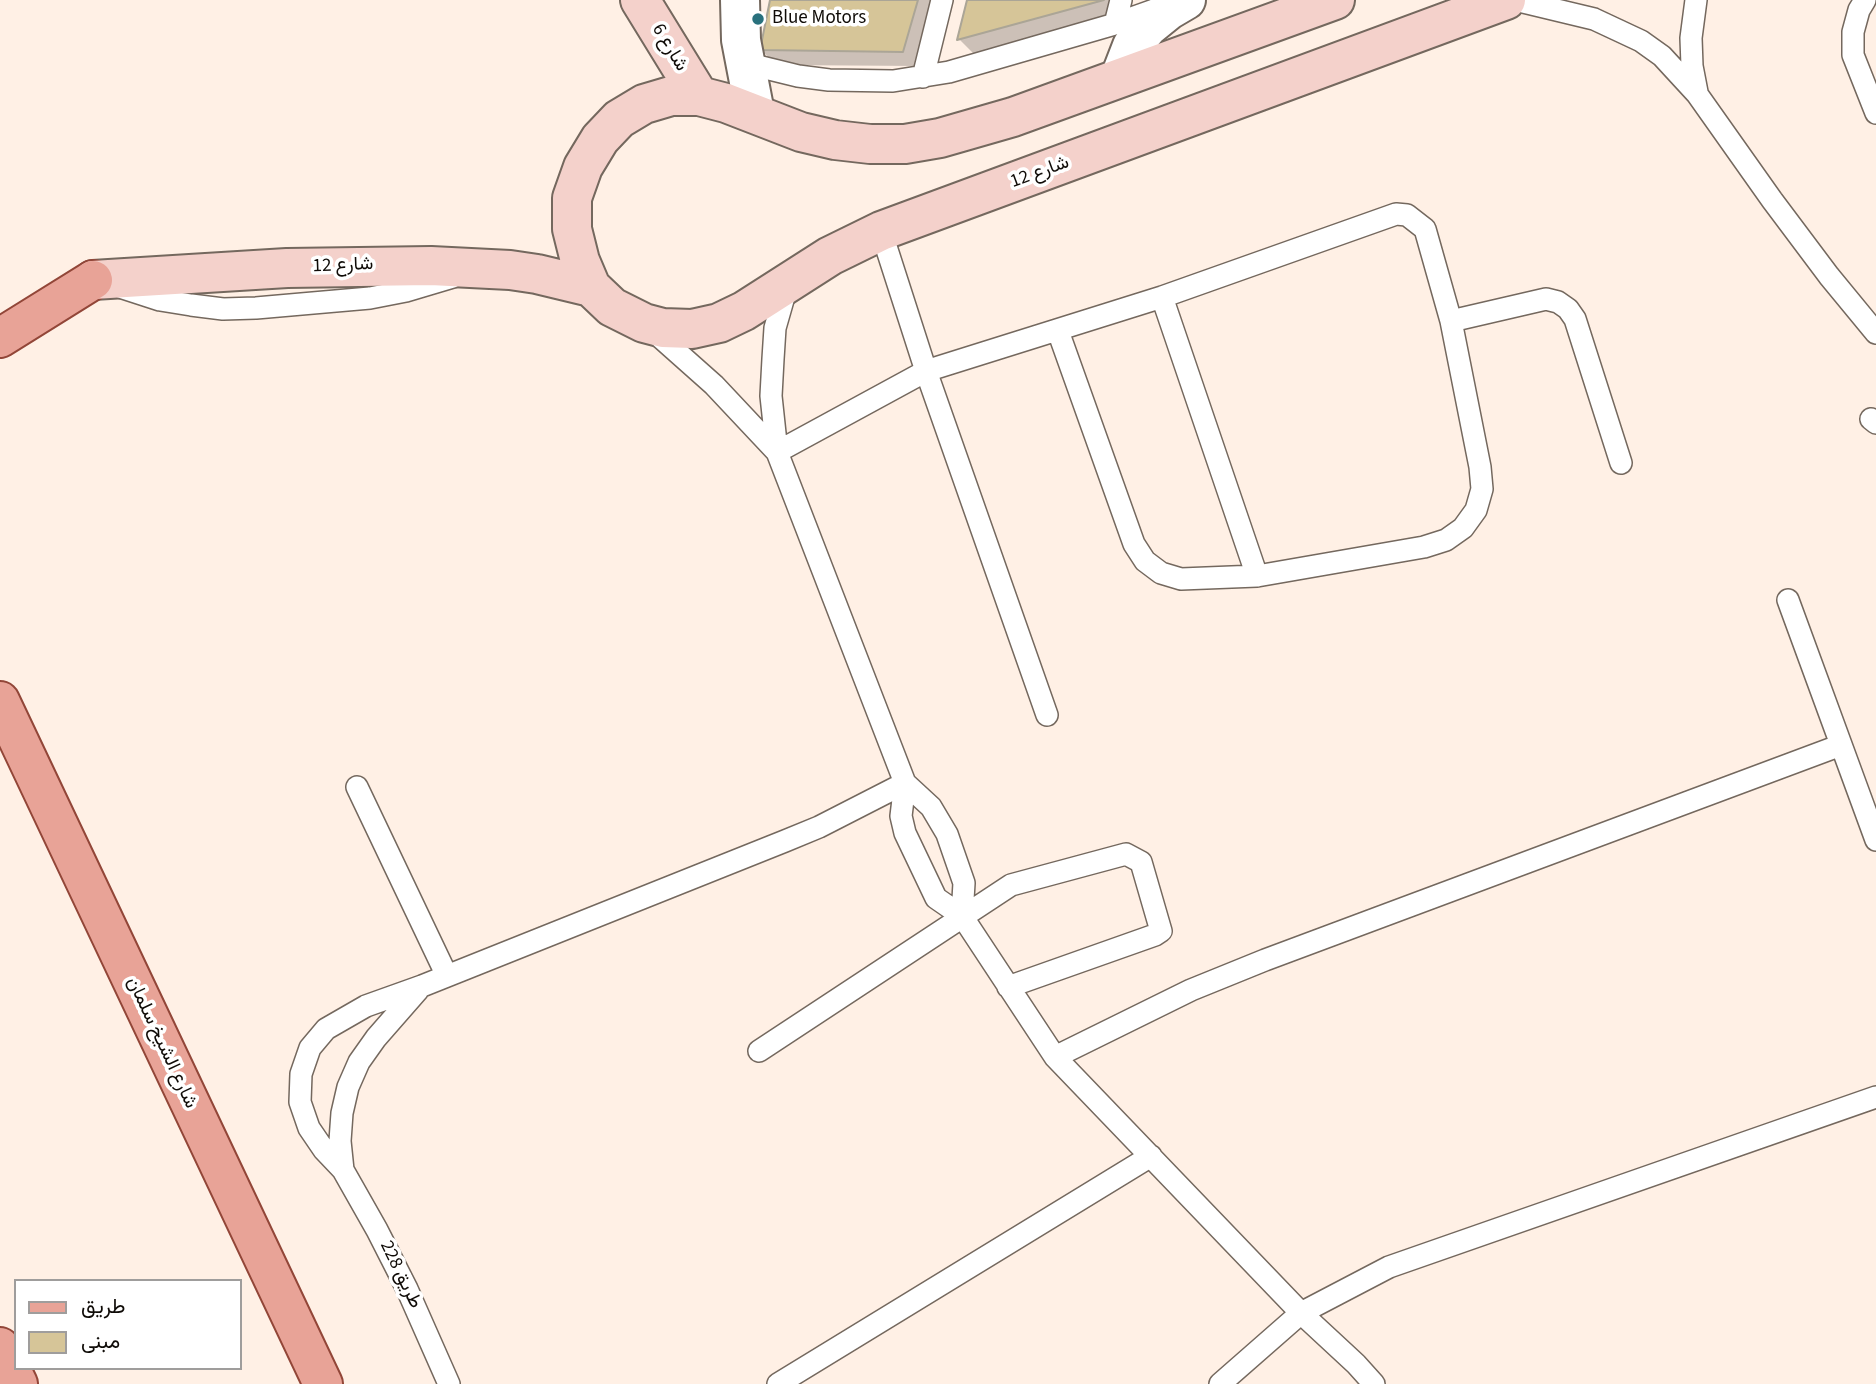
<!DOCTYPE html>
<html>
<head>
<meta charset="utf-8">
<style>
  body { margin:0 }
  #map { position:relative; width:1876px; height:1384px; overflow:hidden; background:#fff0e5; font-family:"Source Sans 3",Vazirmatn,sans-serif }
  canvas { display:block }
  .legend { position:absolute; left:14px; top:1279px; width:228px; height:91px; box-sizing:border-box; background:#fff; border:2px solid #9f9d9c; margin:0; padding:9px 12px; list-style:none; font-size:21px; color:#0f0b07 }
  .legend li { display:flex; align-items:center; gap:14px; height:35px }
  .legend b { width:35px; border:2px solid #9f9d9c }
</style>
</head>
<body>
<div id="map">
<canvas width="1876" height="1384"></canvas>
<ul class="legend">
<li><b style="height:9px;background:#e8a397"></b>طريق</li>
<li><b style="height:19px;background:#d6c598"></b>مبنى</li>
</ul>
</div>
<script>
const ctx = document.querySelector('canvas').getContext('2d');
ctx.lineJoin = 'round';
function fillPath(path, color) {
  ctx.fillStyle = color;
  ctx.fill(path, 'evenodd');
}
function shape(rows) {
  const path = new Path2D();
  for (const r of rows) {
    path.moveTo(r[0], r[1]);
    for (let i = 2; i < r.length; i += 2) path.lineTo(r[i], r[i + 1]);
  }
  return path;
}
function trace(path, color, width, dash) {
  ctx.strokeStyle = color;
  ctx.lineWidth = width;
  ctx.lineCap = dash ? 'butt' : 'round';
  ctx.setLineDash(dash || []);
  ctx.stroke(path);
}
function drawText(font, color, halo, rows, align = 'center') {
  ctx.font = font + ' "Source Sans 3",Vazirmatn,sans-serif';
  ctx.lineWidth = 7;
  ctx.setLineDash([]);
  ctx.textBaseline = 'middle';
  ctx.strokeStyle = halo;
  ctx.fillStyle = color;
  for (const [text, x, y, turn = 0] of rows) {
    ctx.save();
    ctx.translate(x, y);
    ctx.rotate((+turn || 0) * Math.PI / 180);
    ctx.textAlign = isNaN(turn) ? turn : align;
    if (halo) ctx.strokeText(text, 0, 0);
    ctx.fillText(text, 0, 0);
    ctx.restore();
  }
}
fillPath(shape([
  [772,0,930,0,935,5,918,66,777,65,761,50],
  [969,0,1130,0,1127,13,974,54,959,39]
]), '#0003');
const building = shape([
  [770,0,918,0,903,52,760,50,770,0],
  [967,0,1104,0,957,40,967,0]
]);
fillPath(building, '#d6c598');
trace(building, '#aba596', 2);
const lane = shape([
  [1515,0,1594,19,1641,41,1662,56,1697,94,1772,200,1829,276,1876,333],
  [1696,0,1691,38,1692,66,1697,92],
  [1865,0,1859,10,1853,32,1853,55,1876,113],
  [1115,24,1121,0],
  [745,63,798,76,829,80,893,81,949,72,1115,24,1157,9],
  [923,77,942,0],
  [881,231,926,371,1047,715],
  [787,286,775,328,773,359,771,396,777,452,905,783,901,816,905,833,936,898,962,916,1055,1057,1301,1313,1356,1364,1374,1384],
  [120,287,160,300,191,305,223,309,256,308,370,298,406,291,453,277],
  [1162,297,1257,576],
  [1451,321,1546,299,1558,302,1568,309,1575,319,1621,463],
  [651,329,714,385,777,452],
  [1871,419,1876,423],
  [777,452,926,371,1162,297,1396,214,1407,215,1425,229,1451,321,1480,467,1482,489,1476,510,1463,528,1446,540,1424,547,1257,576,1181,579,1161,573,1145,561,1134,544,1058,331],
  [1788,600,1876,840],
  [905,783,931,807,947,834,964,883,962,916],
  [357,787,447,976],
  [759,1051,1011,885,1126,854,1141,862,1161,931,1155,935,1008,987],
  [1055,1057,1191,990,1265,960,1841,745],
  [343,1170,340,1141,342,1113,348,1087,359,1062,376,1038,418,990],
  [449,1384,407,1289,377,1230,343,1170,324,1150,309,1128,300,1102,301,1074,310,1048,326,1029,366,1006,422,986,785,841,819,827,905,783],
  [778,1384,1151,1156],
  [1220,1384,1301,1313,1389,1267,1876,1097]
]);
const street = shape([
  [740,0,741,40,755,113],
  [1120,77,1132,46,1148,27,1169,10,1186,0]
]);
const secondary = shape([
  [640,0,699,96],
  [1335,0,1013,117,940,138,905,144,870,144,835,140,801,132,726,103,699,96,671,96,644,104,619,119,600,139,583,167,572,198,572,229,580,261,591,287,612,307,644,323,663,328,692,329,719,323,744,311,830,256,881,231,1506,0],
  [93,280,287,268,431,266,510,270,537,274,591,287]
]);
const primary = shape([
  [0,338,93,280],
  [0,701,323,1384],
  [0,1347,18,1384]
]);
trace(lane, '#74685e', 24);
trace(street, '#74685e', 42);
trace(secondary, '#74685e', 42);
trace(primary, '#924638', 42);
trace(lane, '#fff', 21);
trace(street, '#fff', 38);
trace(secondary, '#f4d1cb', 38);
trace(primary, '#e8a397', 38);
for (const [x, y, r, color] of [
  [758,19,7,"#29717d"]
]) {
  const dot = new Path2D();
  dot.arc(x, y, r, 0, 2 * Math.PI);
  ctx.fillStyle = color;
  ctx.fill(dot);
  trace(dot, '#fff', 2.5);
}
drawText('19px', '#0f0b07', '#fff', [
  ["Blue Motors",772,19]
], 'left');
drawText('19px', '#0f0b07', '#fff', [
  ["شارع 6",669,48,59],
  ["شارع 12",1040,173,-20],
  ["شارع 12",343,266,-2],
  ["شارع الشيخ سلمان",161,1043,65],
  ["طريق 228",400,1275,64]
]);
</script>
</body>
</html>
